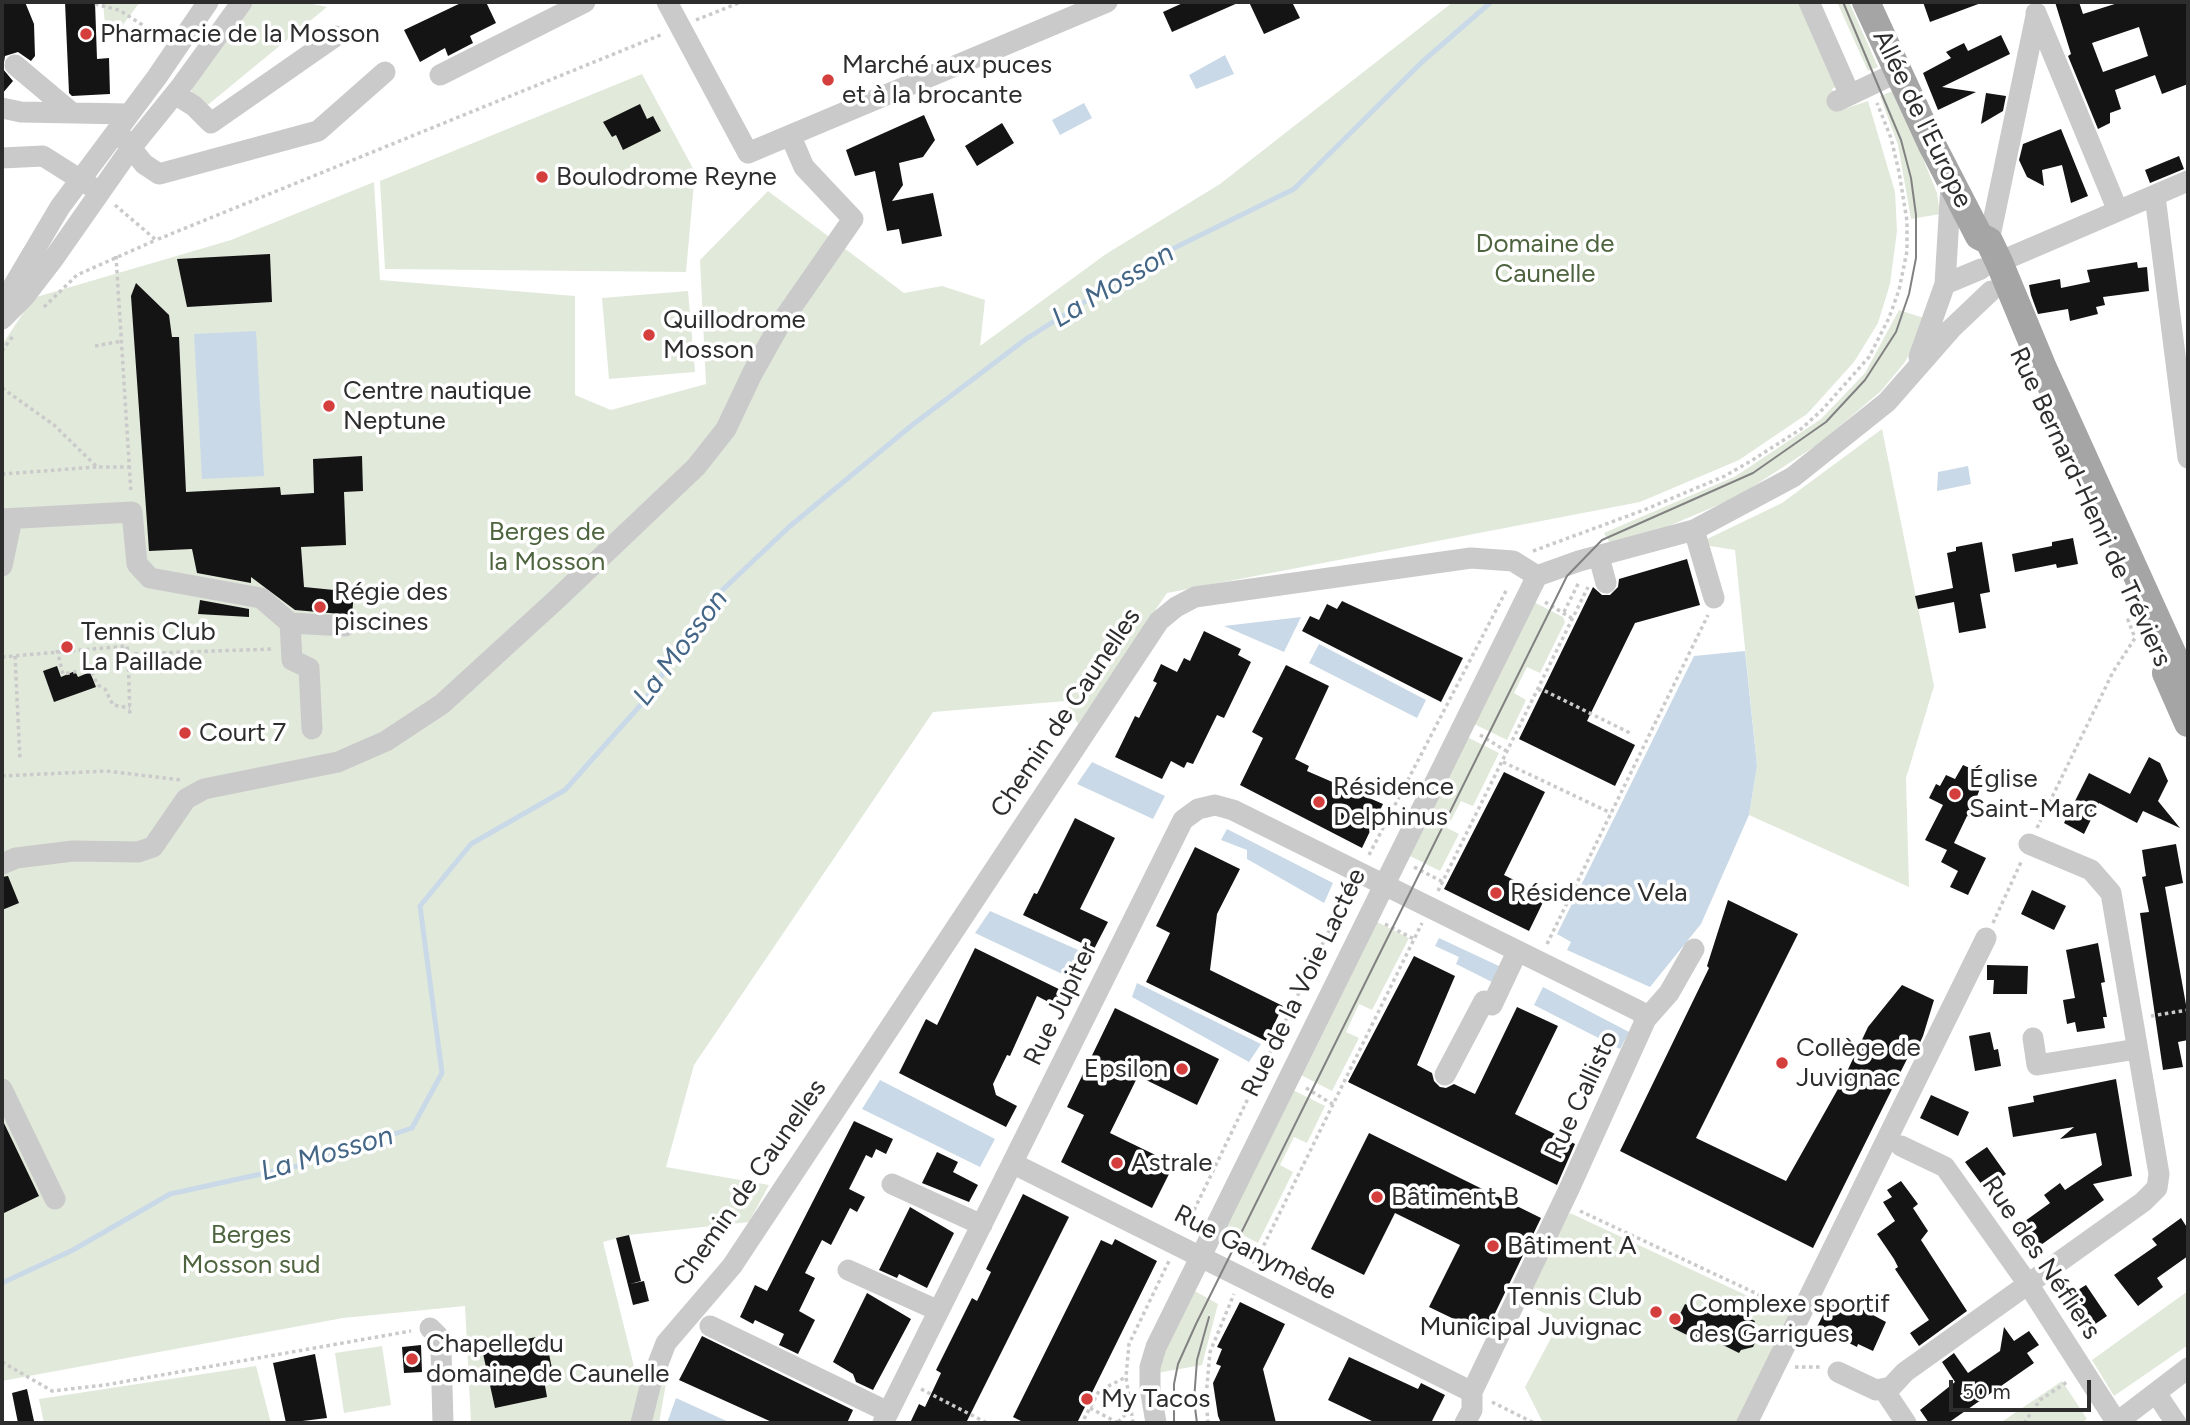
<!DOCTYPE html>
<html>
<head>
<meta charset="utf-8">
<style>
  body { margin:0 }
  #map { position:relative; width:2190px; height:1425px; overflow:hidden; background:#fff; font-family:Figtree,sans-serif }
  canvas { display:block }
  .frame { position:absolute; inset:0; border:4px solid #2d2d2d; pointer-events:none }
  .scale { position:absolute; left:1949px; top:1380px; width:142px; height:32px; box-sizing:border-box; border:4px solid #2d2d2d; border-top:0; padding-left:9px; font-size:21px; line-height:24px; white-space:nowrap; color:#2d2d2d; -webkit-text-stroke:5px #fff; paint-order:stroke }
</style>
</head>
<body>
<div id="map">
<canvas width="2190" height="1425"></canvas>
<div class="frame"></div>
<div class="scale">50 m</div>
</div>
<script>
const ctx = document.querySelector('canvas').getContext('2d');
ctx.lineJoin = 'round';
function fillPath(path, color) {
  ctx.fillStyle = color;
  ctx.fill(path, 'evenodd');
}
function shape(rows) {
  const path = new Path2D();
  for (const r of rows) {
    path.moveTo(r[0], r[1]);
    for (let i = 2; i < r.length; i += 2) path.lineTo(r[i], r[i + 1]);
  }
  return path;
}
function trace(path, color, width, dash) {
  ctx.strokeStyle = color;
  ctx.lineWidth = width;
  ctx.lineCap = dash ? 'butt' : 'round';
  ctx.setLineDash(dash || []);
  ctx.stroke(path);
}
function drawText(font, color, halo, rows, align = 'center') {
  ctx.font = font + ' Figtree,sans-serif';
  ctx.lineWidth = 7;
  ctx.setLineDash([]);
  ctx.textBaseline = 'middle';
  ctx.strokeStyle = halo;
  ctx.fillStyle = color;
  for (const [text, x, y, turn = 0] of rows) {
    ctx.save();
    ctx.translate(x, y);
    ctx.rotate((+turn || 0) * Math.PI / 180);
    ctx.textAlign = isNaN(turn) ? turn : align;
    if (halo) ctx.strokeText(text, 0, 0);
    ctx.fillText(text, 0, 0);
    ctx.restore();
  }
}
fillPath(shape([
  [103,2,140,2,113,38,106,37],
  [253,2,303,2,327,7,204,108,191,100,192,87],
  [1453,2,1804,2,1841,84,1832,89,1841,110,1868,101,1895,192,1897,231,1890,284,1878,323,1854,362,1807,414,1739,460,1640,502,1167,593,1078,724,1066,701,933,712,694,1065,666,1167,769,1185,749,1222,629,1235,603,1242,637,1379,668,1372,659,1423,471,1423,465,1306,343,1318,2,1381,2,345,33,298,231,240,374,182,380,280,575,296,575,395,611,410,706,384,700,260,768,191,904,293,942,286,985,300,980,346,1106,254,1220,184],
  [1837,2,1849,2,1878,67,1868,71],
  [642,74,695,172,686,272,385,269,380,181],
  [1895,90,1937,193,1940,214,1911,219,1898,145,1880,96],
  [688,291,695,372,609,379,602,298],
  [1899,310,1927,319,1905,362,1881,391,1820,443,1737,497,1664,528,1610,543,1604,533,1736,476,1821,419,1865,373],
  [1882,429,1934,686,1906,778,1909,887,1749,815,1757,766,1735,550,1704,545,1703,541,1782,503],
  [1532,601,1563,617,1565,622,1540,673,1527,667,1514,693,1526,700,1507,740,1472,723],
  [1467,737,1499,753,1473,806,1461,801,1447,828,1459,834,1440,871,1408,855],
  [1375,921,1409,938,1372,1010,1359,1004,1346,1032,1359,1038,1332,1091,1299,1074],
  [1293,1090,1325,1106,1307,1143,1294,1137,1280,1165,1293,1172,1258,1243,1225,1226],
  [1570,1213,1793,1317,1752,1423,1543,1423,1525,1387,1560,1321,1524,1303,1560,1227],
  [1193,1290,1218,1304,1202,1365,1157,1373,1162,1353],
  [2188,1291,2188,1345,2114,1396,2092,1360],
  [382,1346,391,1405,344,1413,335,1353],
  [256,1366,271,1423,44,1423,39,1399],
  [2062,1381,2087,1419,2081,1423,2000,1423]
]), '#e1e9db');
fillPath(shape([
  [1225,55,1234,74,1196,89,1189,75],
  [1084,103,1092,118,1060,135,1052,120],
  [256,331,264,476,202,479,194,334],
  [1968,466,1971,484,1937,491,1938,472],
  [1301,617,1284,652,1224,626],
  [1319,644,1426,700,1417,718,1309,663],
  [1745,651,1757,766,1749,815,1701,924,1650,987,1567,950,1571,942,1557,934,1694,656],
  [1092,762,1165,796,1153,819,1077,784],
  [1227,829,1333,883,1324,903,1247,859,1247,850,1221,840],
  [990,911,1085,953,1075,980,975,933],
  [1439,938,1501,967,1494,983,1456,964,1459,957,1435,946],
  [1137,983,1261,1044,1249,1062,1132,997],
  [1543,987,1629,1032,1620,1049,1534,1005],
  [880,1080,995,1139,980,1167,862,1109],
  [676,1398,731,1423,667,1423]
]), '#c9d9e7');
trace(shape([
  [2,1283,73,1250,170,1194,302,1165,412,1128,442,1073,420,906,471,844,565,790,645,700,715,597,789,527,911,426,1026,339,1154,258,1294,189,1422,62,1491,2]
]), '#c9d9e7', 5);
fillPath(shape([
  [2,2,25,2,34,24,35,56,31,61,18,52,5,56,3,69,13,81,2,94],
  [65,2,95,2,97,59,109,58,110,94,72,96,69,93],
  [463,2,486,2,496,23,470,36,473,43,448,56,445,48,420,62,404,30],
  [1185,2,1240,2,1172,32,1163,12],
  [1249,2,1292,2,1300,18,1264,34],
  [1923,2,1980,2,1981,3,1930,22],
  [2055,2,2079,2,2083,14,2121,2,2188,2,2188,84,2162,94,2155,75,2115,90,2121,109,2110,113,2110,123,2098,129,2068,56,2071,54],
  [2139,27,2148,56,2103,72,2092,43],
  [2001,35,2010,54,1942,87,1976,92,1938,110,1923,73,1951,58,1946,52,1964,43,1968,51],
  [1986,93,2006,96,2003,111,1981,124],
  [640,104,647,119,653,116,661,131,623,150,616,135,612,137,603,122],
  [924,115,935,140,923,157,899,163,903,185,892,201,933,193,942,236,902,244,899,229,887,231,875,171,855,176,846,150],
  [1002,123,1014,143,977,166,965,146],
  [2061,129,2088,196,2071,203,2062,165,2042,170,2044,186,2027,177,2019,160,2023,144],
  [2179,156,2184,169,2150,183,2145,170],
  [270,254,272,302,187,307,177,259],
  [2137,262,2138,268,2147,267,2149,291,2103,297,2105,305,2096,307,2098,314,2070,321,2068,309,2038,314,2031,295,2029,285,2060,279,2061,288,2090,282,2087,270],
  [136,283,169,315,172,337,179,337,186,492,280,487,281,495,314,493,313,459,362,456,363,491,344,492,346,545,301,547,304,587,354,592,352,615,295,610,251,577,251,583,197,573,192,549,149,551,131,296],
  [2073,538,2078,564,2057,568,2056,564,2015,572,2012,554,2052,546,2052,542],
  [1982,542,1990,592,1980,594,1986,628,1959,633,1954,602,1918,609,1915,596,1953,588,1947,553,1956,551,1956,547],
  [1687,559,1700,605,1635,623,1587,721,1635,745,1615,786,1519,739,1593,587,1602,595,1610,595,1618,587,1619,579],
  [200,600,249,609,249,617,198,614],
  [1342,601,1463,658,1441,702,1302,631,1310,616,1319,620,1327,604,1337,609],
  [1204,631,1241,649,1238,655,1251,662,1224,718,1217,715,1193,764,1187,762,1184,768,1171,761,1162,779,1115,757,1135,716,1139,718,1157,683,1153,681,1161,664,1177,672,1184,658,1190,661],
  [1286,665,1329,686,1295,759,1309,766,1307,771,1383,804,1362,848,1240,785,1263,738,1252,732],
  [57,666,61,677,75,671,78,677,90,672,96,687,54,702,43,671],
  [2149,757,2160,763,2168,781,2158,801,2180,828,2143,811,2137,823,2099,803,2084,834,2064,823,2089,773,2130,794],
  [1963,765,1985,775,1975,802,1980,805,1973,818,1967,816,1954,843,1986,858,1968,895,1950,887,1958,871,1941,862,1947,850,1925,840,1943,805,1929,798,1936,784,1940,786,1946,775,1955,779],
  [1504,772,1545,792,1504,875,1546,896,1529,931,1444,889],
  [1075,818,1115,838,1080,909,1108,922,1094,949,1023,915,1034,893,1037,894],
  [2176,844,2183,883,2165,887,2188,1016,2188,1040,2178,1042,2183,1067,2163,1070,2140,913,2149,912,2142,877,2146,876,2142,850],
  [1195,847,1240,869,1217,914,1210,970,1283,1006,1266,1041,1146,982,1170,933,1156,926],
  [8,876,19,903,2,910,2,877],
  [2032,890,2066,906,2054,930,2021,914],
  [1728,900,1798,934,1696,1138,1786,1181,1843,1080,1868,1027,1902,985,1934,1000,1923,1036,1916,1051,1912,1049,1813,1248,1620,1151,1709,968,1707,966],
  [2098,943,2105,982,2101,983,2107,1017,2103,1017,2105,1028,2077,1032,2075,1022,2067,1024,2063,1000,2075,998,2066,950],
  [975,948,1071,995,1064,1010,1037,996,1010,1056,1007,1055,993,1084,996,1095,1017,1106,1006,1127,899,1073,926,1019,937,1025],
  [1414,956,1455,976,1417,1065,1432,1073,1434,1081,1440,1087,1446,1088,1454,1084,1475,1094,1517,1007,1558,1026,1515,1114,1575,1144,1557,1185,1348,1082],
  [1987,965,2028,966,2027,994,1993,994,1994,980,1987,980],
  [1115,1008,1219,1059,1197,1105,1138,1076,1110,1133,1174,1164,1152,1208,1061,1162,1084,1115,1067,1107],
  [1990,1032,1994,1050,1998,1049,2001,1066,1975,1071,1969,1036],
  [2116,1079,2132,1176,2093,1184,2104,1200,2031,1252,2014,1229,2050,1203,2044,1195,2060,1183,2065,1190,2102,1165,2096,1133,2060,1139,2074,1127,2013,1137,2008,1107,2034,1102,2033,1096],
  [1931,1095,1969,1112,1958,1136,1920,1118],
  [2,1119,39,1196,2,1214],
  [854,1121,893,1139,886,1154,876,1149,872,1158,866,1155,849,1189,865,1197,857,1212,850,1208,831,1245,822,1240,805,1273,815,1278,799,1311,815,1320,798,1354,779,1345,784,1334,755,1320,753,1324,740,1317,755,1285,767,1291],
  [1369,1133,1541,1218,1485,1334,1429,1307,1460,1245,1395,1213,1364,1275,1311,1249],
  [1987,1147,2006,1174,1985,1189,1965,1162],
  [937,1152,958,1162,953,1172,978,1185,969,1202,922,1183],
  [1901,1181,1918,1204,1913,1208,1928,1231,1921,1240,1967,1311,1919,1346,1910,1333,1929,1320,1895,1269,1898,1267,1894,1259,1877,1234,1895,1221,1883,1202,1892,1197,1887,1190],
  [1023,1194,1069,1217,966,1423,910,1423,919,1404,925,1407,941,1373,936,1370,972,1298,977,1301,991,1272,986,1269],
  [910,1207,954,1233,927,1288,899,1274,897,1278,879,1270],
  [2181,1218,2188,1229,2188,1256,2157,1278,2163,1287,2138,1306,2114,1275,2157,1245,2152,1239],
  [629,1235,641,1281,630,1284,644,1281,649,1301,633,1305,616,1238],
  [1115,1239,1157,1261,1077,1423,1025,1423,1013,1417,1101,1240,1112,1245],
  [2086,1285,2107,1316,2085,1331,2063,1299],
  [867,1293,911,1319,873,1390,856,1382,853,1374,833,1362],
  [1830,1301,1857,1314,1860,1308,1886,1322,1873,1351,1858,1344,1857,1347,1817,1327],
  [1240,1302,1285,1324,1263,1369,1276,1423,1221,1423,1218,1416,1213,1383,1221,1366,1216,1364,1222,1349,1217,1347],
  [1685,1304,1707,1314,1711,1306,1721,1311,1723,1306,1755,1321,1753,1325,1758,1337,1753,1347,1741,1350,1739,1353,1701,1334,1697,1340,1673,1328],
  [2004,1327,2014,1341,2029,1331,2039,1345,2027,1353,2034,1363,1948,1423,1929,1423,1920,1410,1955,1382,1942,1362,1954,1353,1968,1373,2000,1351],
  [545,1335,554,1378,544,1380,547,1397,495,1408,482,1349],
  [702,1336,853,1410,847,1423,774,1423,679,1380],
  [421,1345,422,1372,404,1373,402,1347],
  [315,1354,327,1418,286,1423,273,1363],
  [1349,1357,1418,1389,1421,1383,1445,1395,1431,1423,1376,1423,1328,1400],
  [27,1389,34,1421,18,1423,12,1393]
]), '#141414');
trace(shape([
  [95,4,119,10,149,29],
  [696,20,741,2],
  [115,205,156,240,663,34],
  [116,256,131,493],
  [44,307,77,275,156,240],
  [95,346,122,341],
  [2,351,13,336],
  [2,388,54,425,97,467,130,467],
  [2,474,97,467],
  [1533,551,1644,510,1725,476,1751,461,1801,429,1822,410,1869,357,1889,318,1899,290,1907,251,1907,221,1899,172,1891,138,1877,103],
  [1545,602,1573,619],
  [1564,612,1579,582],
  [57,650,63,674,90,669,98,685,105,689,113,705,130,708],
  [128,654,130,717],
  [15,656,20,760],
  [2,657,127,646,128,654,272,649],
  [1538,690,1543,690,1630,733],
  [1480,735,1508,752],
  [1503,762,1611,813],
  [2,776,106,771,181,780],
  [2037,828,2113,672,2135,638,2128,620,2133,619],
  [1369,855,1507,589],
  [1414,867,1443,882],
  [1438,891,1588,587],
  [1993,923,2022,860],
  [1385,924,1414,939],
  [1547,944,1708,615],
  [2151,1016,2188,1010],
  [1306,1088,1334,1105],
  [1580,1211,1783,1306],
  [1185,1229,1349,889],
  [1252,1263,1262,1249,1422,923],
  [2,1362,52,1391,105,1385,411,1331],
  [1795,1367,1822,1367],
  [921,1389,987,1423],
  [1492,1402,1534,1423],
  [1090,1408,1118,1423],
  [1084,1419,1099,1391,1126,1377],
  [1118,1422,1131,1409],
  [1133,1423,1126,1377,1129,1344,1169,1261],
  [1208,1423,1206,1397,1210,1352,1234,1294],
  [2024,1423,2040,1400,2067,1382]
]), '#cacaca', 3.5, [3.5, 3.5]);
trace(shape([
  [667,2,748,153,1107,2],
  [1809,2,1850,95],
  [2036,13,2118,211],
  [15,65,71,112],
  [440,75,585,2],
  [175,94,194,106,211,123,336,36],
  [1837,101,1898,72],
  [2,108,21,112,129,114],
  [123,138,144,164,159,174,318,131,385,72],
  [2,158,43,156,92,187],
  [2155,196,2188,458],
  [1989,241,2036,16],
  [1999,262,2188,181],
  [1945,284,1981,269],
  [2,305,60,207,157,77,208,2],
  [2,319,24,297,54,258,131,148,182,85,242,2],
  [1919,357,1945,284,1951,184],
  [2,519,132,512,137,564,150,578,261,598,290,623,345,626],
  [1694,530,1714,598],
  [1599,557,1606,583],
  [2,566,10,528,9,519],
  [1537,576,1579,561,1694,530,1793,477,1887,402,1951,329,1991,291],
  [290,623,292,660,309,668,312,729],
  [2,864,16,858,73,851,138,852,153,847,186,799,204,789,338,762,386,741,442,704,558,598,696,467,726,429,752,374,780,324,853,219,804,167,791,137],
  [2033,1038,2037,1065,2137,1049],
  [1445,1075,1484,1001,1492,1005,1517,952],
  [2,1089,55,1199],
  [1901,1146,1945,1167,2028,1284,2117,1423],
  [1014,1164,1472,1392],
  [892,1184,982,1225],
  [848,1270,939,1311],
  [710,1326,888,1412],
  [430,1328,438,1336,441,1350,443,1423],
  [1838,1372,1876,1390,1891,1387,1905,1372,2143,1202,2157,1188,2159,1174,2111,893,2091,870,2029,844],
  [1884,1390,1906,1423],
  [2156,1393,2176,1423],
  [641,1423,652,1379,666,1343,732,1266,1159,621,1176,607,1195,597,1471,558,1513,561,1537,576],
  [883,1423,1183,820,1198,809,1215,805,1233,810,1639,1011,1646,1019],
  [1156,1423,1150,1387,1150,1367,1156,1347,1537,576],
  [1465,1423,1472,1410,1472,1392,1570,1187,1646,1019,1669,993,1694,949],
  [1747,1423,1986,938],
  [2116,1423,2188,1368]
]), '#cacaca', 21);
trace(shape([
  [1866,2,1931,143,1979,236,1989,241,1999,262,2043,368,2188,688],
  [2166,673,2188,723]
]), '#a5a5a5', 28);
trace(shape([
  [1174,1423,1174,1384,1178,1364,1196,1324,1567,576,1602,540,1753,473,1826,422,1865,380,1896,332,1909,294,1916,258,1916,215,1911,178,1901,140,1843,2],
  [1197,1423,1194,1400,1197,1360,1209,1317]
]), '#828282', 2);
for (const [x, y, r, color] of [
  [86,34,7,"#d43f3e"],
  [828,80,7,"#d43f3e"],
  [542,177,7,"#d43f3e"],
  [649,335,7,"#d43f3e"],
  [329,406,7,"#d43f3e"],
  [320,607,7,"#d43f3e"],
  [67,647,7,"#d43f3e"],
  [185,733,7,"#d43f3e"],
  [1955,794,7,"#d43f3e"],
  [1319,802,7,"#d43f3e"],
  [1496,893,7,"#d43f3e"],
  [1782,1063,7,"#d43f3e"],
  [1182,1069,7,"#d43f3e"],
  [1117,1163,7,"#d43f3e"],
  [1377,1197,7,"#d43f3e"],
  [1493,1246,7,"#d43f3e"],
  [1656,1312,7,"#d43f3e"],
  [1675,1319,7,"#d43f3e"],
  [412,1359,7,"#d43f3e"],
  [1087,1399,7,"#d43f3e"]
]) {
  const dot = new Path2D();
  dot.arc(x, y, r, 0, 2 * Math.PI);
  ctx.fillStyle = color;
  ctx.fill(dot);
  trace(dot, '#fff', 2.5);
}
drawText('26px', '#2d2d2d', '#fff', [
  ["Pharmacie de la Mosson",100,34],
  ["Marché aux puces",842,65],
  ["et à la brocante",842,95],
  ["Boulodrome Reyne",556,177],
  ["Quillodrome",663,320],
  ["Mosson",663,350],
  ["Centre nautique",343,391],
  ["Neptune",343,421],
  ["Régie des",334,592],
  ["piscines",334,622],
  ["Tennis Club",81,632],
  ["La Paillade",81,662],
  ["Court 7",199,733],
  ["Église",1969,779],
  ["Saint-Marc",1969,809],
  ["Résidence",1333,787],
  ["Delphinus",1333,817],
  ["Résidence Vela",1510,893],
  ["Collège de",1796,1048],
  ["Juvignac",1796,1078],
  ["Epsilon",1168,1069,"right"],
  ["Astrale",1131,1163],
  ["Bâtiment B",1391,1197],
  ["Bâtiment A",1507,1246],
  ["Tennis Club",1642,1297,"right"],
  ["Municipal Juvignac",1642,1327,"right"],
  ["Complexe sportif",1689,1304],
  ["des Garrigues",1689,1334],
  ["Chapelle du",426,1344],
  ["domaine de Caunelle",426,1374],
  ["My Tacos",1101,1399]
], 'left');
drawText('26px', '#2d2d2d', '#fff', [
  ["Allée de l'Europe",1922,119,64],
  ["Rue Bernard-Henri de Tréviers",2090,507,65],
  ["Chemin de Caunelles",1066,713,-56],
  ["Rue de la Voie Lactée",1304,983,-64],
  ["Rue Jupiter",1061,1004,-64],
  ["Rue Callisto",1582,1095,-65],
  ["Chemin de Caunelles",750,1183,-55],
  ["Rue Ganymède",1255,1253,27],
  ["Rue des Néfliers",2041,1258,56]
]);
drawText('26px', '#4d643e', '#fff', [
  ["Domaine de",1545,244],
  ["Caunelle",1545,274],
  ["Berges de",547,532],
  ["la Mosson",547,562],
  ["Berges",251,1235],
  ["Mosson sud",251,1265]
]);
drawText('italic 28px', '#436686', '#fff', [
  ["La Mosson",1113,286,-31],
  ["La Mosson",681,648,-53],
  ["La Mosson",327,1154,-16]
]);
</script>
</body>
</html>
